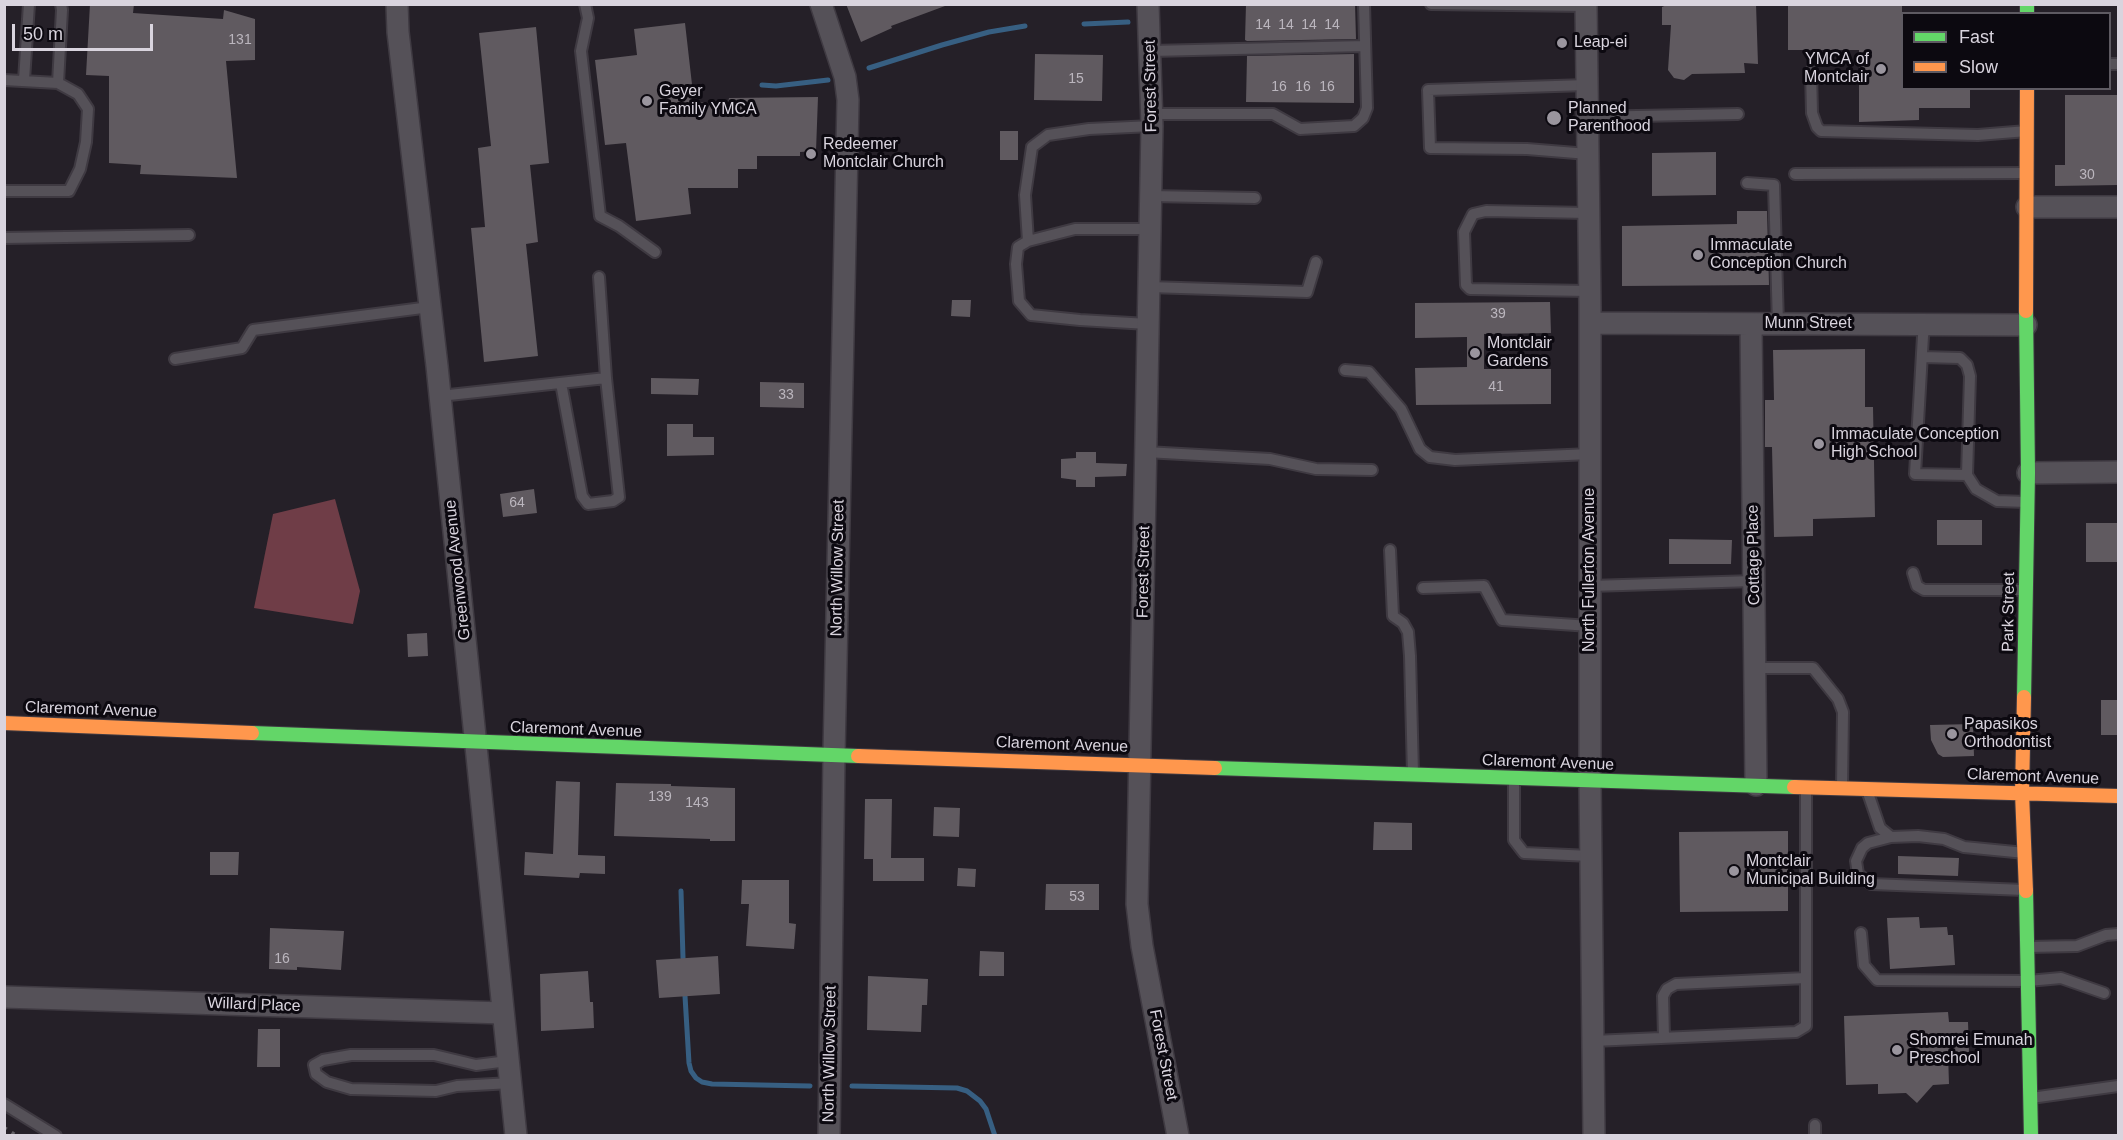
<!DOCTYPE html>
<html>
<head>
<meta charset="utf-8">
<style>
  body { margin:0 }
  #map { position:relative; width:2123px; height:1140px; overflow:hidden; background:#252028; font-family:Helvetica,sans-serif }
  canvas { display:block }
  .frame { position:absolute; inset:0; border:6px solid #d9d4de; pointer-events:none }
  .legend { position:absolute; left:1901px; top:12px; width:210px; height:78px; box-sizing:border-box; background:#0c0910; border:2px solid #5e5a62; margin:0; padding:8px 10px; list-style:none; font-size:18px; color:#d9d4de }
  .legend li { display:flex; align-items:center; gap:12px; height:30px }
  .legend b { width:30px; border:2px solid #5e5a62 }
  .scale { position:absolute; left:12px; top:24px; width:141px; height:27px; box-sizing:border-box; border:3px solid #d9d4de; border-top:0; padding-left:8px; font-size:18px; line-height:21px; white-space:nowrap; color:#d9d4de; -webkit-text-stroke:4px #0c0910; paint-order:stroke }
</style>
</head>
<body>
<div id="map">
<canvas width="2123" height="1140"></canvas>
<div class="frame"></div>
<ul class="legend">
<li><b style="height:8px;background:#63d668"></b>Fast</li>
<li><b style="height:8px;background:#ff974d"></b>Slow</li>
</ul>
<div class="scale">50 m</div>
</div>
<script>
const ctx = document.querySelector('canvas').getContext('2d');
ctx.lineJoin = 'round';
function fillPath(path, color) {
  ctx.fillStyle = color;
  ctx.fill(path, 'evenodd');
}
function shape(rows) {
  const path = new Path2D();
  for (const r of rows) {
    path.moveTo(r[0], r[1]);
    for (let i = 2; i < r.length; i += 2) path.lineTo(r[i], r[i + 1]);
  }
  return path;
}
function trace(path, color, width, dash) {
  ctx.strokeStyle = color;
  ctx.lineWidth = width;
  ctx.lineCap = dash ? 'butt' : 'round';
  ctx.setLineDash(dash || []);
  ctx.stroke(path);
}
function drawText(font, color, halo, rows, align = 'center') {
  ctx.font = font + ' Helvetica,sans-serif';
  ctx.lineWidth = 6;
  ctx.setLineDash([]);
  ctx.textBaseline = 'middle';
  ctx.strokeStyle = halo;
  ctx.fillStyle = color;
  for (const [text, x, y, turn = 0] of rows) {
    ctx.save();
    ctx.translate(x, y);
    ctx.rotate((+turn || 0) * Math.PI / 180);
    ctx.textAlign = isNaN(turn) ? turn : align;
    if (halo) ctx.strokeText(text, 0, 0);
    ctx.fillText(text, 0, 0);
    ctx.restore();
  }
}
fillPath(shape([
  [335,499,360,591,353,624,254,608,273,514]
]), '#6f3d47');
trace(shape([
  [1084,24,1128,22],
  [869,68,942,45,989,32,1025,26],
  [762,85,776,86,828,80],
  [681,891,683,958],
  [685,996,689,1063,691,1071,696,1078,702,1082,712,1084,810,1086],
  [852,1086,957,1088,967,1091,980,1101,986,1109,995,1136]
]), '#375f82', 5);
fillPath(shape([
  [90,4,134,4,133,13,223,19,224,10,255,19,255,60,226,61,237,178,140,174,141,165,109,163,109,76,86,75],
  [846,4,945,4,945,6,891,26,892,28,861,42],
  [1246,4,1355,4,1356,39,1247,41,1245,40],
  [1669,4,1756,4,1758,64,1744,63,1745,73,1692,74,1684,80,1674,78,1668,70,1671,25,1662,25,1662,7],
  [1788,4,1902,4,1902,88,1970,88,1970,108,1919,108,1919,120,1859,122,1859,50,1788,50],
  [685,23,694,102,728,103,729,98,818,97,816,151,800,152,800,156,757,156,757,169,738,169,738,188,688,188,691,214,636,221,626,143,605,145,595,60,637,55,634,29],
  [536,27,549,163,530,165,538,242,526,244,538,356,484,362,471,228,485,227,478,148,491,146,479,33],
  [1035,54,1103,55,1102,101,1034,100],
  [1354,54,1354,103,1246,102,1247,56],
  [2065,95,2118,95,2118,185,2055,186,2055,165,2065,165],
  [1000,131,1018,131,1018,160,1000,160],
  [1716,152,1716,195,1652,196,1652,153],
  [1737,211,1767,211,1769,285,1622,286,1622,226,1737,224],
  [952,300,971,300,970,317,951,316],
  [1550,302,1551,333,1484,334,1484,369,1551,369,1551,404,1416,405,1415,368,1467,367,1467,337,1415,338,1415,303],
  [1865,349,1865,407,1873,407,1875,517,1813,519,1813,536,1774,537,1772,447,1765,447,1765,400,1774,400,1773,350],
  [651,378,699,379,698,395,651,394],
  [760,382,804,383,804,408,760,407],
  [667,424,693,424,693,437,714,437,714,455,667,456],
  [1076,452,1096,452,1096,463,1127,464,1126,476,1095,477,1095,487,1076,487,1076,480,1061,478,1061,459,1076,458],
  [534,489,537,513,503,517,500,494],
  [1937,520,1982,520,1982,545,1937,545],
  [2086,523,2118,523,2118,562,2086,562],
  [1669,539,1732,540,1731,564,1669,564],
  [427,633,428,656,408,657,407,634],
  [2101,700,2118,700,2118,735,2101,735],
  [1973,724,1974,756,1943,757,1938,754,1931,740,1930,725],
  [556,781,580,782,578,855,605,856,605,874,580,873,579,878,524,875,525,852,553,854],
  [616,783,671,784,671,786,735,788,735,841,710,841,710,839,614,836],
  [865,799,892,799,891,858,924,858,924,881,873,881,873,859,864,859],
  [934,807,960,808,959,837,933,836],
  [1374,822,1412,823,1412,850,1373,850],
  [1788,831,1788,911,1680,912,1679,832],
  [210,852,239,852,238,875,210,875],
  [1898,856,1959,858,1958,876,1898,874],
  [958,868,976,869,975,887,957,886],
  [742,880,789,880,789,923,796,924,794,949,746,946,749,904,741,904],
  [1046,884,1099,884,1099,910,1045,910],
  [1919,917,1920,928,1947,927,1948,935,1953,935,1955,965,1890,969,1887,918],
  [270,928,344,931,341,970,297,967,297,970,269,969],
  [980,951,1004,952,1004,976,979,976],
  [718,956,720,994,659,998,656,960],
  [588,971,590,1002,593,1002,594,1028,541,1031,540,974],
  [868,976,928,979,927,1005,922,1005,921,1032,867,1030],
  [1948,1012,1949,1022,1968,1022,1969,1052,1948,1053,1949,1084,1933,1085,1917,1103,1906,1093,1878,1094,1878,1084,1846,1085,1844,1016],
  [258,1029,280,1029,280,1067,257,1067]
]), '#605a60');
const lane = shape([
  [585,4,588,18,581,51,600,216,619,226,655,252],
  [1431,4,1586,6],
  [1151,51,1365,46],
  [2110,64,2118,64],
  [1811,71,1812,113,1817,127,1821,131,1978,135,2027,131],
  [4,80,58,83,78,94,88,109,86,142,80,169,69,191,4,191],
  [24,80,29,4],
  [58,83,62,10,61,4],
  [1587,85,1428,90,1430,148,1527,149,1588,154],
  [1152,114,1273,114,1300,129,1354,126,1363,118,1367,108,1364,4],
  [1587,117,1738,114],
  [1795,174,2025,173],
  [1747,183,1774,185,1778,324],
  [1150,196,1255,198],
  [1588,213,1486,211,1473,214,1464,232,1466,285,1470,289,1589,291],
  [4,238,189,235],
  [1028,241,1025,195,1032,147,1048,135,1089,129,1152,126],
  [1149,287,1307,292,1316,262],
  [1148,324,1080,320,1031,315,1019,301,1016,264,1018,247,1028,241,1075,229,1150,229],
  [1926,324,1923,336,1915,474,1967,475,1976,489,1997,501,2027,502],
  [1922,357,1960,358,1967,365,1970,376,1967,475],
  [175,359,242,348,253,330,430,307],
  [1345,370,1369,372,1401,409,1420,449,1430,457,1455,460,1590,454],
  [561,383,582,496,588,504,613,501,619,497,606,378],
  [440,396,606,378,599,277],
  [1146,452,1270,459,1316,469,1372,470],
  [1390,550,1393,616,1403,623,1408,632,1410,656,1413,774],
  [1913,573,1917,586,1924,590,2026,590],
  [1590,586,1754,581],
  [1423,588,1484,586,1502,620,1590,626],
  [1755,668,1813,668,1838,699,1843,712,1842,787],
  [1514,778,1514,840,1524,853,1591,856],
  [1867,790,1880,828,1891,837],
  [2025,890,1871,884,1858,874,1856,861,1862,848,1868,843,1891,837,1918,836,1944,839,1964,847,2025,853],
  [1861,933,1864,965,1877,980,2028,981,2061,978,2104,993],
  [2028,947,2077,946,2106,935,2118,934],
  [1664,1038,1663,996,1667,989,1676,984,1806,978],
  [1593,1041,1796,1032,1806,1026,1806,787],
  [508,1061,476,1065,434,1055,351,1055,323,1060,314,1065,316,1074,327,1082,351,1089,436,1091,457,1086,511,1083],
  [2031,1098,2118,1086],
  [4,1104,56,1136],
  [1815,1136,1815,1125]
]);
const street = shape([
  [397,4,398,32,437,366,516,1136],
  [821,4,845,77,848,100,834,754,829,1136],
  [1148,4,1152,126,1137,904,1142,946,1178,1136],
  [1586,4,1590,307,1590,781,1594,1136],
  [2027,207,2118,207],
  [1590,323,2026,325],
  [1751,324,1756,785],
  [2028,473,2118,472],
  [4,997,503,1013]
]);
const fast = shape([
  [2027,4,2027,14],
  [2024,697,2028,473,2026,311],
  [252,733,858,756],
  [1215,768,1794,787],
  [2026,891,2031,1136]
]);
const slow = shape([
  [2026,311,2027,88],
  [2024,697,2022,793,2026,891],
  [4,723,252,733],
  [858,756,1215,768],
  [1794,787,2118,796]
]);
trace(lane, '#3f3a42', 14);
trace(street, '#3f3a42', 24);
trace(fast, '#3f3a42', 16);
trace(slow, '#3f3a42', 16);
trace(lane, '#555158', 10);
trace(street, '#555158', 21);
trace(fast, '#63d668', 14);
trace(slow, '#ff974d', 14);
trace(shape([
  [4,1128,16,1136]
]), '#636066', 4.5, [3, 6]);
for (const [x, y, r, color] of [
  [1562,43,6,"#9a959e"],
  [1881,69,6,"#9a959e"],
  [647,101,6,"#9a959e"],
  [1554,118,8,"#9a959e"],
  [811,154,6,"#9a959e"],
  [1698,255,6,"#9a959e"],
  [1475,353,6,"#9a959e"],
  [1819,444,6,"#9a959e"],
  [1952,734,6,"#9a959e"],
  [1734,871,6,"#9a959e"],
  [1897,1050,6,"#9a959e"]
]) {
  const dot = new Path2D();
  dot.arc(x, y, r, 0, 2 * Math.PI);
  ctx.fillStyle = color;
  ctx.fill(dot);
  trace(dot, '#0c0910', 2);
}
drawText('14px', '#bbb6be', null, [
  ["14",1263,25],
  ["14",1286,25],
  ["14",1309,25],
  ["14",1332,25],
  ["131",240,40],
  ["15",1076,79],
  ["16",1279,87],
  ["16",1303,87],
  ["16",1327,87],
  ["30",2087,175],
  ["39",1498,314],
  ["41",1496,387],
  ["33",786,395],
  ["64",517,503],
  ["139",660,797],
  ["143",697,803],
  ["53",1077,897],
  ["16",282,959]
]);
drawText('16px', '#d9d4de', '#0c0910', [
  ["Leap-ei",1574,43],
  ["YMCA of",1869,60,"right"],
  ["Montclair",1869,78,"right"],
  ["Geyer",659,92],
  ["Family YMCA",659,110],
  ["Planned",1568,109],
  ["Parenthood",1568,127],
  ["Redeemer",823,145],
  ["Montclair Church",823,163],
  ["Immaculate",1710,246],
  ["Conception Church",1710,264],
  ["Montclair",1487,344],
  ["Gardens",1487,362],
  ["Immaculate Conception",1831,435],
  ["High School",1831,453],
  ["Papasikos",1964,725],
  ["Orthodontist",1964,743],
  ["Montclair",1746,862],
  ["Municipal Building",1746,880],
  ["Shomrei Emunah",1909,1041],
  ["Preschool",1909,1059]
], 'left');
drawText('16px', '#d9d4de', '#0c0910', [
  ["Forest Street",1151,86,-91],
  ["Munn Street",1808,324],
  ["Cottage Place",1754,555,-91],
  ["North Willow Street",838,568,-89],
  ["Greenwood Avenue",458,570,-96],
  ["North Fullerton Avenue",1590,570,-90],
  ["Forest Street",1144,572,-89],
  ["Park Street",2009,612,-89],
  ["Claremont Avenue",91,710,2],
  ["Claremont Avenue",576,730,2],
  ["Claremont Avenue",1062,745,2],
  ["Claremont Avenue",1548,763,2],
  ["Claremont Avenue",2033,777,2],
  ["Willard Place",254,1005,2],
  ["North Willow Street",830,1054,-89],
  ["Forest Street",1163,1055,79]
]);
</script>
</body>
</html>
